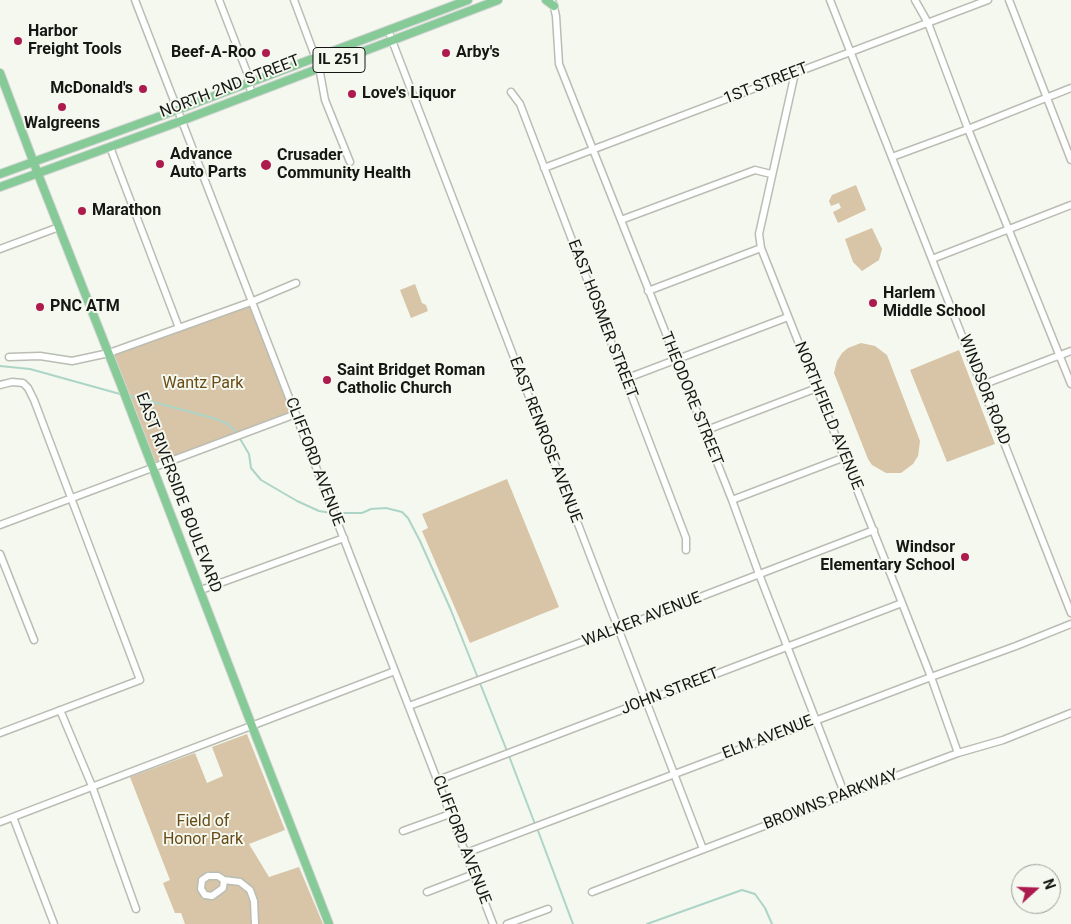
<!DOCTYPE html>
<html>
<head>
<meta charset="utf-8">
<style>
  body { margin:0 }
  #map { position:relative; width:1071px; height:924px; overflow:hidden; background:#f4f8ee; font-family:Roboto,sans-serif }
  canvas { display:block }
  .north { position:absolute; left:1011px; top:864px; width:50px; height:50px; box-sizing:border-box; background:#f4f8ee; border:1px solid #9b9e97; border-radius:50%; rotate:70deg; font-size:14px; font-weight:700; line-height:20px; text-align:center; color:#161714 }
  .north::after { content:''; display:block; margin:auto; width:18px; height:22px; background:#ac1a4e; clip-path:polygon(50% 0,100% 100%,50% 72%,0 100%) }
</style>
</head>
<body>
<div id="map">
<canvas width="1071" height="924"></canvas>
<div class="north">N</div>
</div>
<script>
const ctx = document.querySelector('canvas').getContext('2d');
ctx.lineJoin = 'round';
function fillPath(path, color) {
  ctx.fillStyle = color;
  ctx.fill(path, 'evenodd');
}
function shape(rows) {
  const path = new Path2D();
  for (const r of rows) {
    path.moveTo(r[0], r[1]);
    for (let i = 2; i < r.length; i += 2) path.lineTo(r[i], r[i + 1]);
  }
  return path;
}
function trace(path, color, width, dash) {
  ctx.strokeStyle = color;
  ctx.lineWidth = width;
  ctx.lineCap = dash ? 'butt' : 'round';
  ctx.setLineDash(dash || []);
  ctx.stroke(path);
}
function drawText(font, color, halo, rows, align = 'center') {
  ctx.font = font + ' Roboto,sans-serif';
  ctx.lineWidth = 4;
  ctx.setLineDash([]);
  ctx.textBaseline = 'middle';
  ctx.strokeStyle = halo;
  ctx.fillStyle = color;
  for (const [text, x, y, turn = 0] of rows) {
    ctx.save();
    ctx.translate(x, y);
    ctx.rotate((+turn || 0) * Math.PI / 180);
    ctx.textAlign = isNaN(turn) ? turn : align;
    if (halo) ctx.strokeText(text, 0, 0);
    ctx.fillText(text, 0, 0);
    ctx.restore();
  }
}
fillPath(shape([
  [856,185,866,210,838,223,833,212,841,208,839,203,831,206,829,201,832,195],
  [872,228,882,249,879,260,862,271,853,262,845,239],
  [415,284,422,303,426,305,428,311,411,318,400,290],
  [251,302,296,414,152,467,109,353],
  [861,343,875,346,887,355,920,441,918,456,913,464,901,473,886,473,872,465,868,459,834,373,837,361,842,353,848,348],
  [959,350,995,444,947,462,910,370],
  [507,479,559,607,470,643,422,531,428,528,422,514],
  [247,734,285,830,249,844,269,877,299,867,323,924,185,924,181,913,175,913,163,883,170,880,130,777,195,753,207,783,223,776,212,747]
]), '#d8c4a6');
trace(shape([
  [0,366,30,369,120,394],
  [127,395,213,418,228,424,237,433],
  [239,437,249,454,251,468,261,480,297,501,319,511,331,513],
  [336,513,362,513,371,509,386,508,402,512,408,518,420,541,450,608,507,751],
  [509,756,535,824],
  [537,828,573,924],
  [647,924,742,890,755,894,765,908,772,924]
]), '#acd5c7', 2);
const minor = shape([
  [135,0,493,924],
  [219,0,248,75,251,93],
  [294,0,319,67,325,100,350,162],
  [830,0,1071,613],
  [915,0,928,23,968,129,1071,384],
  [1009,0,1071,160],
  [553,3,556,16,559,64,732,500,759,574,845,795],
  [388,30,703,849],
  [795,73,759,234,761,248,902,603,931,677,958,753],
  [511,92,520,104,686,538,686,550],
  [110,147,179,328],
  [892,157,968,129,1071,88],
  [544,168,988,0],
  [621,220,755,170,771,174],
  [0,249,59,227],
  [932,259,1071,205],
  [648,291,761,248],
  [9,357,40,356,72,361,109,353,251,302,296,283],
  [625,379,788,317],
  [0,385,12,382,23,383,28,388,34,400,140,680,0,733],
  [982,385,1071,351],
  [704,431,817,388],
  [732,500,845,457],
  [0,525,296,414],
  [0,554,34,640],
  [201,590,344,538],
  [409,706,617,629,874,530],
  [60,710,92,786,136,909],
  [438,780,902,603],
  [13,817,54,924],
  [0,822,395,671],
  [403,831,450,814],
  [466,853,931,677,1016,646,1071,624],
  [208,876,218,876,224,880,223,888,212,896,205,895,201,889,202,880,208,876],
  [224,880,240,882,250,890,254,901,255,924],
  [427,892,474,874],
  [592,892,845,795,958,753,1003,740,1071,713],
  [507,924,548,909]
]);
const major = shape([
  [546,0,554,6],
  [0,73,38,174,121,385,252,726,329,924],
  [0,174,177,110,468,0],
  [0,187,181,121,498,0]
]);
trace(minor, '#b9bdb4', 9);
trace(major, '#d5d5d5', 10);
trace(minor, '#fff', 6);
trace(major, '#86ca98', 8);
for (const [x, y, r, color] of [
  [18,41,5,"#ac1a4e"],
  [266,53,5,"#ac1a4e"],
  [446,53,5,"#ac1a4e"],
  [143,89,5,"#ac1a4e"],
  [352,94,5,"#ac1a4e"],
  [62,107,5,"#ac1a4e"],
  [160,164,5,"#ac1a4e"],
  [266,165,6,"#ac1a4e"],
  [82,211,5,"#ac1a4e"],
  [873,303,5,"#ac1a4e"],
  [40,307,5,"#ac1a4e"],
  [327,380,5,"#ac1a4e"],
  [965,557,5,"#ac1a4e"]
]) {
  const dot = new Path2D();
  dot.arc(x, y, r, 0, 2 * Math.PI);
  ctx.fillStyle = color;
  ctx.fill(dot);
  trace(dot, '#f4f8ee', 2);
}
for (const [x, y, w] of [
  [339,60,52]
]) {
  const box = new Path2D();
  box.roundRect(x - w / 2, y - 12.5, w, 25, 4);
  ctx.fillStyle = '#f4f8ee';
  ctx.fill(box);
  trace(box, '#161714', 1);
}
drawText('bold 15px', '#161714', null, [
  ["IL 251",339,60]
]);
drawText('bold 16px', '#161714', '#f4f8ee', [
  ["Harbor",28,32],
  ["Freight Tools",28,50],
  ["Beef-A-Roo",256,53,"right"],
  ["Arby's",456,53],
  ["McDonald's",133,89,"right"],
  ["Love's Liquor",362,94],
  ["Walgreens",62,124,"center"],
  ["Advance",170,155],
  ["Auto Parts",170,173],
  ["Crusader",277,156],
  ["Community Health",277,174],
  ["Marathon",92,211],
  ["Harlem",883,294],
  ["Middle School",883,312],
  ["PNC ATM",50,307],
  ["Saint Bridget Roman",337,371],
  ["Catholic Church",337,389],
  ["Windsor",955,548,"right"],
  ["Elementary School",955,566,"right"]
], 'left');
drawText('16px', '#161714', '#f4f8ee', [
  ["1ST STREET",766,84,-21],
  ["NORTH 2ND STREET",230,87,-21],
  ["EAST HOSMER STREET",602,319,69],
  ["WINDSOR ROAD",984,390,69],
  ["THEODORE STREET",691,399,68],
  ["NORTHFIELD AVENUE",828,416,68],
  ["EAST RENROSE AVENUE",545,440,69],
  ["CLIFFORD AVENUE",314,462,69],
  ["EAST RIVERSIDE BOULEVARD",178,493,69],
  ["WALKER AVENUE",642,620,-21],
  ["JOHN STREET",670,692,-21],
  ["ELM AVENUE",768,738,-21],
  ["BROWNS PARKWAY",831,800,-21],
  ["CLIFFORD AVENUE",461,840,69]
]);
drawText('16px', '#694b17', '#f4f8ee', [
  ["Wantz Park",203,384],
  ["Field of",203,822],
  ["Honor Park",203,840]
]);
</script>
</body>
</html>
